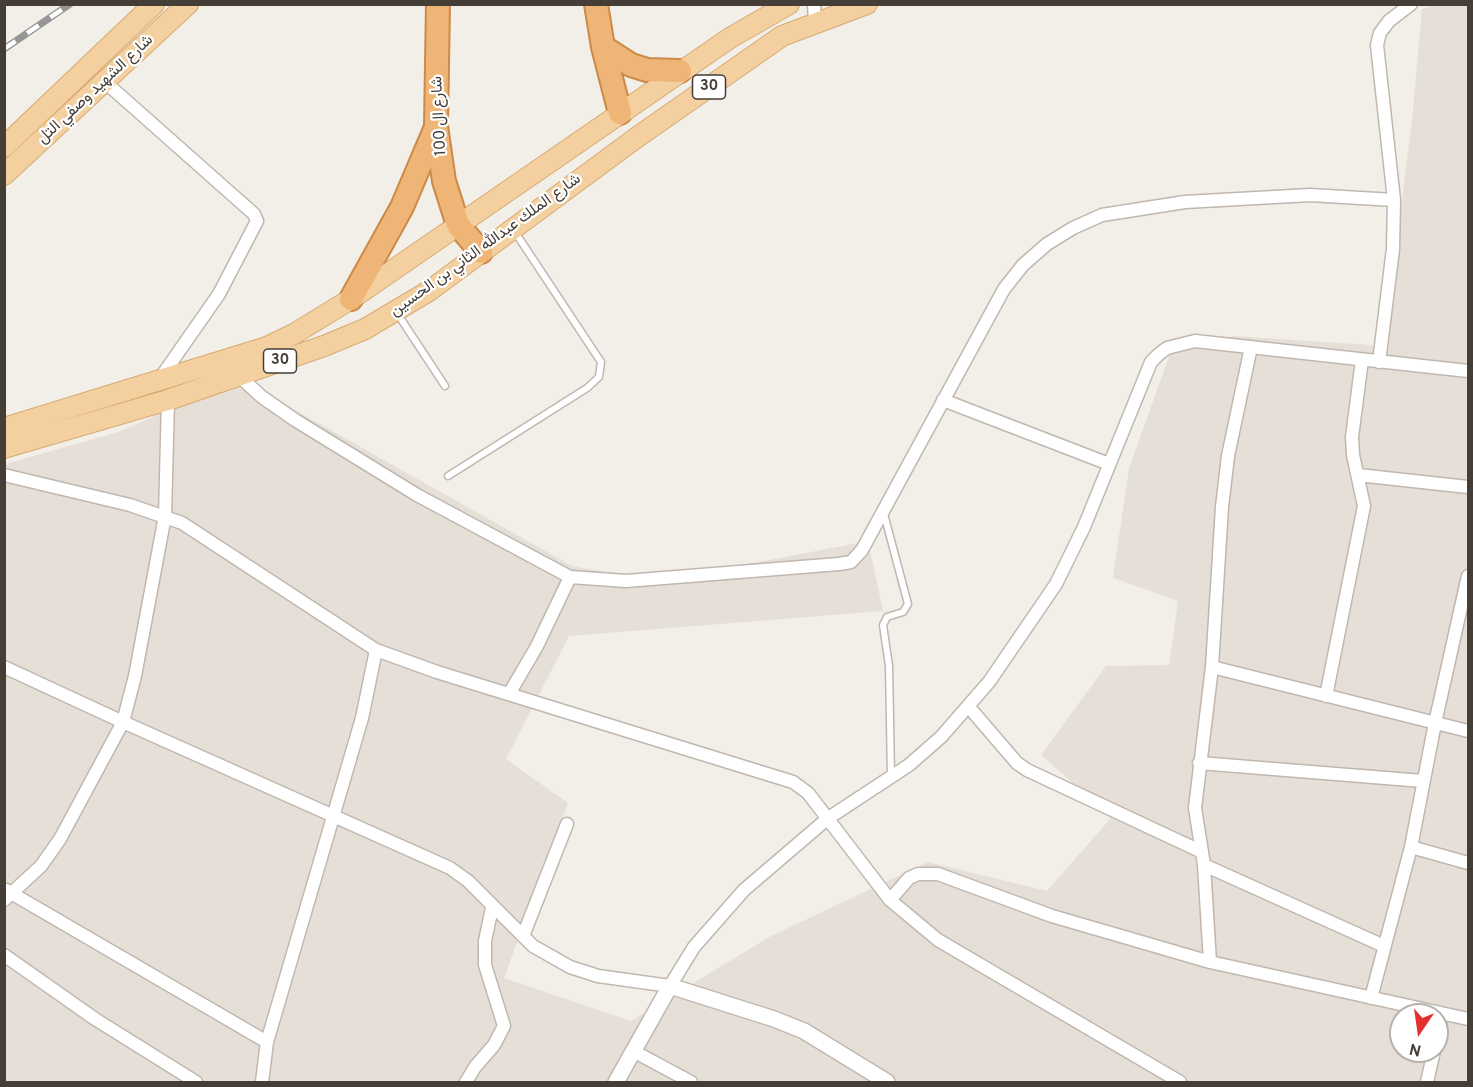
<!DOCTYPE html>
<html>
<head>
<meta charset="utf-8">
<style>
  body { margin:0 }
  #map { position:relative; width:1473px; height:1087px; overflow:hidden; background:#f2eee8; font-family:Overpass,sans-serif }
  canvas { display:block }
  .frame { position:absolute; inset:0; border:6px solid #453e37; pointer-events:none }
  .north { position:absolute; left:1389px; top:1003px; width:60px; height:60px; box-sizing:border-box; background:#fff; border:2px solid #b5b2af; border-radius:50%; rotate:193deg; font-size:16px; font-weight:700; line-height:24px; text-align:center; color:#453e37 }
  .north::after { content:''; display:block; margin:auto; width:21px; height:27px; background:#e32f2e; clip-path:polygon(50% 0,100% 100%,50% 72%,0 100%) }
</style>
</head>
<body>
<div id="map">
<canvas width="1473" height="1087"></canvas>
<div class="frame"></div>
<div class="north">N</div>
</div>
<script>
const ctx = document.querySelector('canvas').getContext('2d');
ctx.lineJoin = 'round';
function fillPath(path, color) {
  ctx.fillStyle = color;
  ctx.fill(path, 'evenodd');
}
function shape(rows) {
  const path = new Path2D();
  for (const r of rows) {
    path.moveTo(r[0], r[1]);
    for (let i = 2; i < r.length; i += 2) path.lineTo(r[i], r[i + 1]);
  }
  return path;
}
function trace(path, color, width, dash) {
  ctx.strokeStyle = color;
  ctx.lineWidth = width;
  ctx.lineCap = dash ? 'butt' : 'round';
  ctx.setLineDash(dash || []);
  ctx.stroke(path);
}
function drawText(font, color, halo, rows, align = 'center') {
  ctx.font = font + ' Overpass,Vazirmatn,sans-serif';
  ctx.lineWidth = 4.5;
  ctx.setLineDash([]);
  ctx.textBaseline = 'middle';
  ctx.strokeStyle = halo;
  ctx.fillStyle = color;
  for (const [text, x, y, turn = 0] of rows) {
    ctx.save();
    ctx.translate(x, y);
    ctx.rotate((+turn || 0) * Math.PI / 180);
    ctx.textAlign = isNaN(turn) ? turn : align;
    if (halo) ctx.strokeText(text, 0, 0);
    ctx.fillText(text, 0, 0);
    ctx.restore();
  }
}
fillPath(shape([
  [1434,5,1468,5,1468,1082,5,1082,5,464,118,432,240,379,572,566,660,581,868,541,883,611,569,636,506,759,568,803,504,978,631,1021,771,936,928,862,1047,891,1112,817,1041,755,1106,666,1169,665,1178,601,1113,578,1129,468,1170,354,1233,336,1384,346,1412,120,1422,9],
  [1401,1015,1437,1015,1437,1051,1401,1051]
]), '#e6dfd7');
const service = shape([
  [397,313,445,386],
  [448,476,587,388,599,377,601,362,515,232],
  [884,514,908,604,903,612,887,617,883,625,889,666,891,776]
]);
const minor = shape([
  [814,4,815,23],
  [105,82,254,214,257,221,219,294,159,380],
  [1379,362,1393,249,1394,200,1377,45,1380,33,1389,21,1411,4],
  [239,376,262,397,295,420,417,495,570,577,626,581,839,564,851,562,862,550,1004,289,1023,265,1047,244,1073,228,1102,215,1185,202,1310,195,1394,200],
  [943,400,1109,464],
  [4,475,130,505,182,523,376,650,437,672,793,782,808,793,890,900,938,940,1180,1082],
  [1358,475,1468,487],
  [4,667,123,722,450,868,468,881,533,946,570,967,598,976,670,986,694,947,744,890,827,819,909,765,941,737,989,682,1056,584,1084,527,1151,362,1159,354,1167,348,1195,341,1468,371],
  [1212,667,1468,731],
  [509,694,537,646,570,577],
  [1326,696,1364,506,1353,455,1352,437,1362,360],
  [968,706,1017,763,1027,770,1200,851],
  [1199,763,1423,781],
  [1411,847,1468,863],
  [1204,865,1384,946],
  [6,890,267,1042],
  [4,900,41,866,60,839,123,722,135,676,165,516,168,400],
  [890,900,909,878,918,874,938,874,1052,916,1210,962,1468,1019],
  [523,936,567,824],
  [4,955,95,1019,196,1082],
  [1210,962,1204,865,1195,808,1212,667,1222,507,1228,456,1251,347],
  [1371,998,1411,847,1435,723,1468,576],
  [1437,1036,1442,1014],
  [635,1052,691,1082],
  [262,1082,267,1042,362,718,376,650],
  [466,1082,475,1067,494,1045,504,1026,485,965,485,941,492,908],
  [1427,1082,1434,1051]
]);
const tertiary = shape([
  [616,1082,670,986,774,1019,804,1031,887,1082]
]);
const primary = shape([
  [4,147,154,4],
  [4,175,188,4],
  [4,428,267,347,294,334,351,299,730,38,789,4],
  [4,448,168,400,324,346,365,329,429,291,636,138,782,36,867,4]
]);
const motorway = shape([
  [438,4,436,126,444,181,458,225,481,252],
  [596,4,603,47,620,113],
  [603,47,631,65,647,70,680,71],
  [351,299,402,207,436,127]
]);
trace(service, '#c0b7af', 9);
trace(minor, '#c0b7af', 15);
trace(tertiary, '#c0b7af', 18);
trace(primary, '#d7aa71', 22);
trace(motorway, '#cd8947', 26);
trace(service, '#fff', 6);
trace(minor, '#fff', 12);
trace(tertiary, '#fff', 15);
trace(primary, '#f4d0a0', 20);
trace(motorway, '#efb576', 22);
const rail = shape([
  [4,49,70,4]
]);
trace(rail, '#969696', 7);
trace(rail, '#fff', 4.5, [14]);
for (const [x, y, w] of [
  [709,87,33],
  [280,361,33]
]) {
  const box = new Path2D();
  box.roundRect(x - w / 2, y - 12, w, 24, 4.5);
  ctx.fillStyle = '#fff';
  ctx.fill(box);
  trace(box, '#453e37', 1.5);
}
drawText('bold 15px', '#453e37', null, [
  ["30",709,87],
  ["30",280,361]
]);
drawText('16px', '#453e37', '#fff', [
  ["شارع الشهيد وصفي التل",96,90,-43],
  ["شارع ال 100",440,116,-93],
  ["شارع الملك عبدالله الثاني بن الحسين",486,246,-36]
]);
</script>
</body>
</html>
